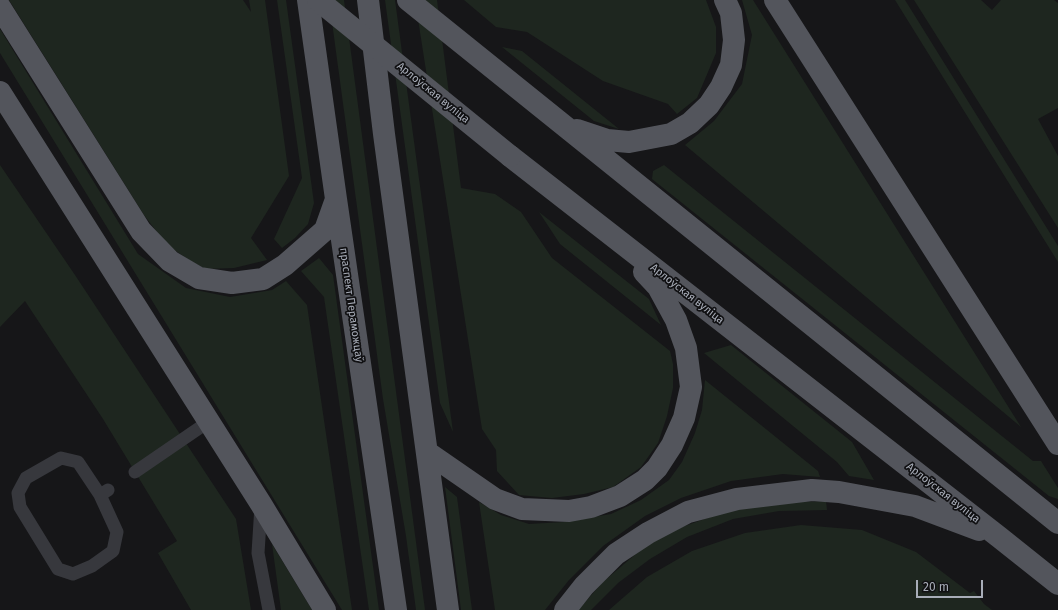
<!DOCTYPE html>
<html>
<head>
<meta charset="utf-8">
<style>
  body { margin:0 }
  #map { position:relative; width:1058px; height:610px; overflow:hidden; background:#161618; font-family:"Fira Sans",sans-serif }
  canvas { display:block }
  .scale { position:absolute; left:916px; top:580px; width:67px; height:18px; box-sizing:border-box; border:2px solid #a8adb8; border-top:0; padding-left:5px; font-size:12px; line-height:14px; white-space:nowrap; color:#a8adb8; -webkit-text-stroke:3px #111113; paint-order:stroke }
</style>
</head>
<body>
<div id="map">
<canvas width="1058" height="610"></canvas>
<div class="scale">20 m</div>
</div>
<script>
const ctx = document.querySelector('canvas').getContext('2d');
ctx.lineJoin = 'round';
function fillPath(path, color) {
  ctx.fillStyle = color;
  ctx.fill(path, 'evenodd');
}
function shape(rows) {
  const path = new Path2D();
  for (const r of rows) {
    path.moveTo(r[0], r[1]);
    for (let i = 2; i < r.length; i += 2) path.lineTo(r[i], r[i + 1]);
  }
  return path;
}
function trace(path, color, width, dash) {
  ctx.strokeStyle = color;
  ctx.lineWidth = width;
  ctx.lineCap = dash ? 'butt' : 'round';
  ctx.setLineDash(dash || []);
  ctx.stroke(path);
}
function drawText(font, color, halo, rows, align = 'center') {
  ctx.font = font + ' "Fira Sans",sans-serif';
  ctx.lineWidth = 3.5;
  ctx.setLineDash([]);
  ctx.textBaseline = 'middle';
  ctx.strokeStyle = halo;
  ctx.fillStyle = color;
  for (const [text, x, y, turn = 0] of rows) {
    ctx.save();
    ctx.translate(x, y);
    ctx.rotate((+turn || 0) * Math.PI / 180);
    ctx.textAlign = isNaN(turn) ? turn : align;
    if (halo) ctx.strokeText(text, 0, 0);
    ctx.fillText(text, 0, 0);
    ctx.restore();
  }
}
fillPath(shape([
  [9,0,243,0,251,12,249,0,265,0,289,176,251,238,267,260,234,268,205,269,189,260,167,245,144,215],
  [277,0,286,0,314,203,308,224,295,238,282,248,274,239,302,178],
  [329,0,344,0,425,610,416,610,406,536,383,399],
  [385,0,395,0,453,432,440,403],
  [415,0,437,0,461,188,495,194,521,212,552,258,670,351,673,364,673,388,667,416,658,443,641,467,613,487,584,494,552,498,519,495,497,471,496,450,482,429],
  [464,0,706,0,716,27,716,53,697,98,677,114,668,104,603,81,527,32,496,27],
  [742,0,753,0,1021,427,685,145,714,121,742,84,752,35],
  [895,0,905,0,1058,246,1058,262],
  [914,0,981,0,992,10,1001,0,1054,0,1058,3,1058,108,1038,119,1058,156,1058,228],
  [0,29,138,254,186,288,230,297,272,290,286,281,307,305,352,610,342,610,0,53],
  [502,47,522,51,619,129,594,121],
  [0,165,75,275,236,519,251,610,191,610,158,553,177,541,103,419,25,301,0,327],
  [664,165,1033,461,1041,461,1058,488,1058,499,1049,496,652,179,653,171],
  [539,212,649,299,661,325,560,244],
  [319,258,333,275,379,610,369,610,324,297,301,271],
  [731,345,852,442,874,480,849,476,837,462,704,353],
  [705,380,818,471,820,477,783,474,731,481,681,498,645,516,603,546,569,580,545,610,495,610,479,502,501,515,529,524,564,522,611,514,641,500,669,480,682,462,695,433,702,410],
  [445,487,457,497,472,610,461,610],
  [826,501,827,510,779,511,733,519,687,537,650,559,618,583,591,610,578,610,603,582,644,547,682,527,730,510,774,503],
  [801,525,862,530,916,552,970,593,974,591,984,604,992,610,609,610,647,577,692,551,745,533],
  [272,544,312,610,281,610]
]), '#1e261f');
trace(shape([
  [135,472,208,422],
  [100,495,117,532,113,551,92,566,73,574,58,569,20,507,18,493,26,478,61,458,78,462,100,495,108,490],
  [261,506,258,553,269,610]
]), '#37383d', 13);
trace(shape([
  [308,0,336,199,396,610],
  [368,0,384,134,448,610],
  [408,0,1058,523],
  [775,0,1058,444],
  [0,7,141,231,170,261,199,278,232,283,263,279,285,265,325,230,335,202],
  [0,92,261,504,325,610],
  [577,130,607,140,629,142,671,134,690,123,709,105,721,87,731,65,734,40,731,13,725,0],
  [510,156,999,537,1058,584],
  [427,452,495,499,522,509,569,511,591,507,620,496,645,480,657,468,672,445,684,418,691,387,686,348,676,320,658,287,644,272],
  [565,610,584,586,616,554,648,533,688,512,737,499,812,490,839,492,915,506,979,530]
]), '#53555c', 22);
trace(shape([
  [318,0,510,156]
]), '#53555c', 22);
drawText('11px', '#a8adb8', '#111113', [
  ["Арлоўская вуліца",433,93,39],
  ["Арлоўская вуліца",687,294,38],
  ["праспект Пераможцаў",351,305,82],
  ["Арлоўская вуліца",943,493,38]
]);
</script>
</body>
</html>
